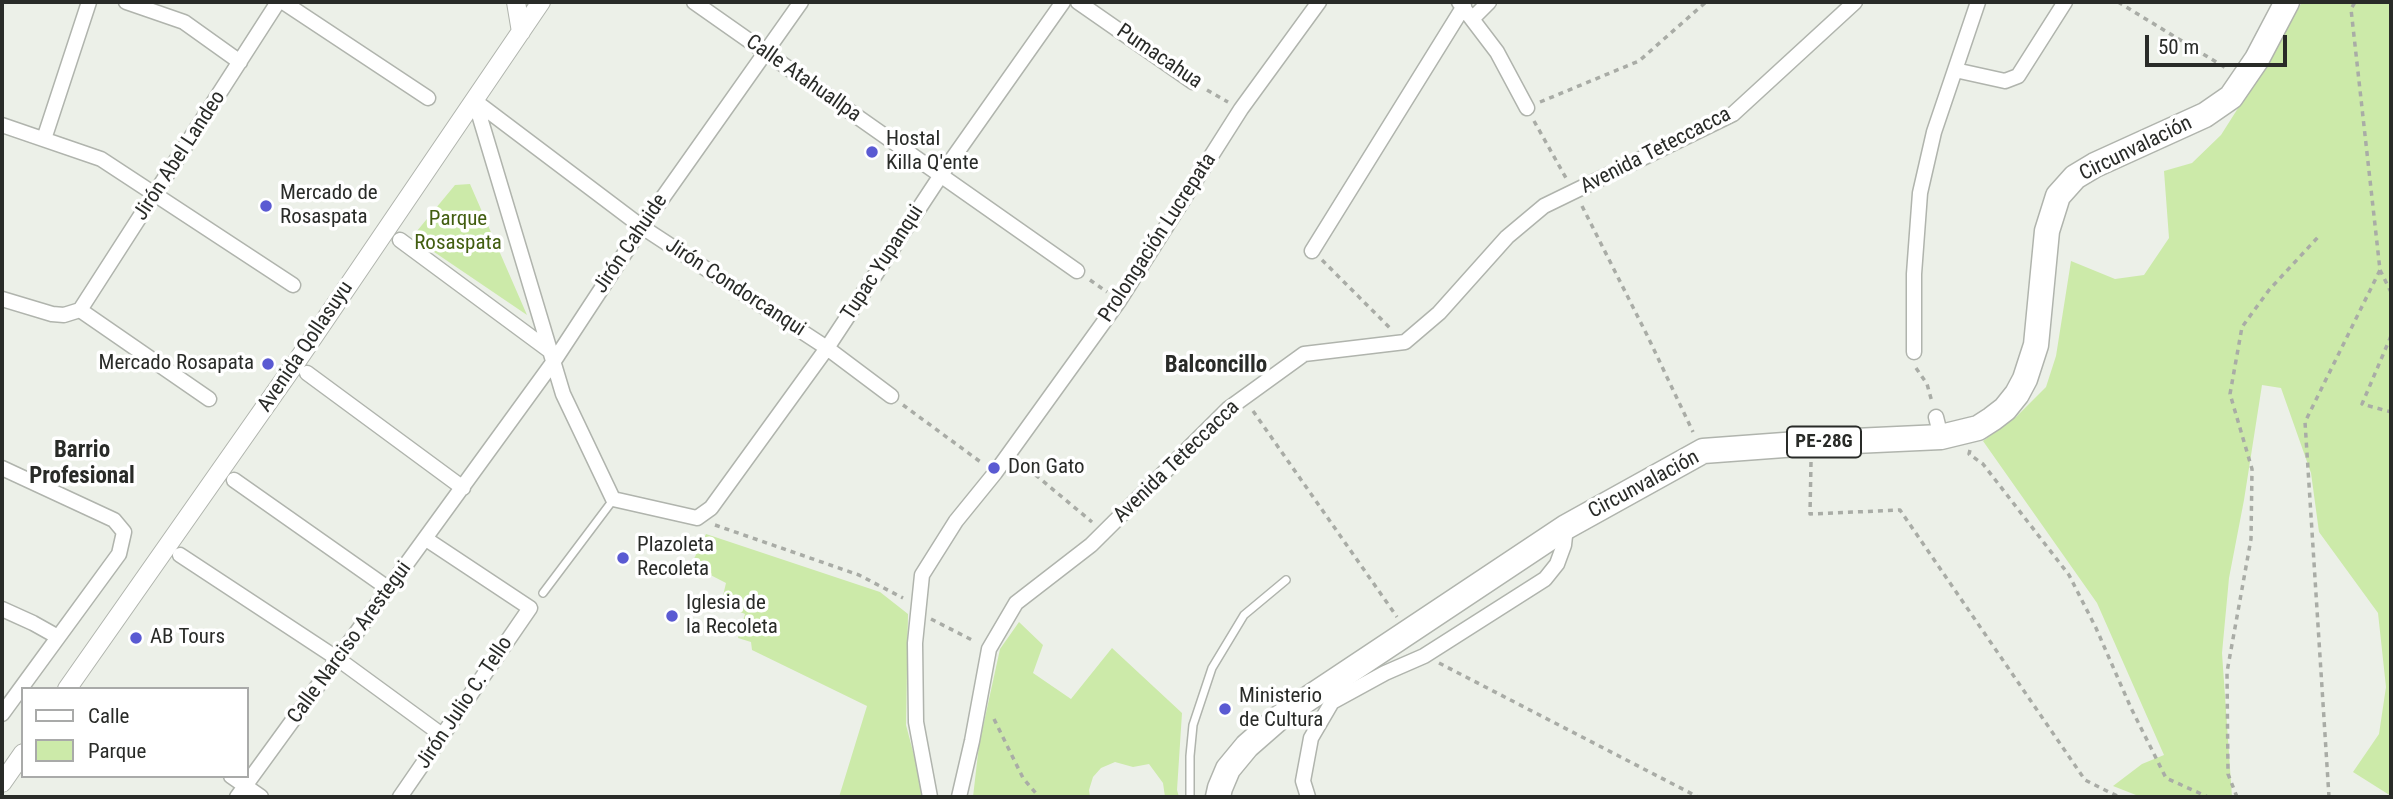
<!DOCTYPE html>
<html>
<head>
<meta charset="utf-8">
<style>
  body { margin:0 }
  #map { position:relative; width:2393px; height:799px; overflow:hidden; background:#ecf0e8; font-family:"Roboto Condensed",sans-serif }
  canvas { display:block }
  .frame { position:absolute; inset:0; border:4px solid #292b28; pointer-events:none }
  .legend { position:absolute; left:21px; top:687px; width:228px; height:91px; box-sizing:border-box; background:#fff; border:2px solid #a9aaa9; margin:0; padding:9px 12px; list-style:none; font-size:21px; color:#292b28 }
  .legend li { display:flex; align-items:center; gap:14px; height:35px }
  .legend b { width:35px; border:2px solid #a9aaa9 }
  .scale { position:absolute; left:2145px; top:35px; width:142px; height:32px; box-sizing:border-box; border:4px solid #292b28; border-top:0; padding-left:9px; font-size:21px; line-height:24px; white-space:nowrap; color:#292b28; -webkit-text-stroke:5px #fff; paint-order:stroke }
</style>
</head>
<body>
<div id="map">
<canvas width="2393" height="799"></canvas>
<div class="frame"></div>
<ul class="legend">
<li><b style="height:9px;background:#fff"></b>Calle</li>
<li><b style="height:19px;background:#cceaa9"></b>Parque</li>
</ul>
<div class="scale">50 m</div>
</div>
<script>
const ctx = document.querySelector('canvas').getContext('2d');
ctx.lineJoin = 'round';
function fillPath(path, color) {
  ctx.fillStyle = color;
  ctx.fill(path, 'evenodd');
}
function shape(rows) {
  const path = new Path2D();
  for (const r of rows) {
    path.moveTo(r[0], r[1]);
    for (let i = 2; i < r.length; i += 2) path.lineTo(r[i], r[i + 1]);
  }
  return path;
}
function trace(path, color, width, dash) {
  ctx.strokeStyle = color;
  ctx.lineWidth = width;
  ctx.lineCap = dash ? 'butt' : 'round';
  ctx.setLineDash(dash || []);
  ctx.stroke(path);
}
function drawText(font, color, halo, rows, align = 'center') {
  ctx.font = font + ' "Roboto Condensed",sans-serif';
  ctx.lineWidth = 7;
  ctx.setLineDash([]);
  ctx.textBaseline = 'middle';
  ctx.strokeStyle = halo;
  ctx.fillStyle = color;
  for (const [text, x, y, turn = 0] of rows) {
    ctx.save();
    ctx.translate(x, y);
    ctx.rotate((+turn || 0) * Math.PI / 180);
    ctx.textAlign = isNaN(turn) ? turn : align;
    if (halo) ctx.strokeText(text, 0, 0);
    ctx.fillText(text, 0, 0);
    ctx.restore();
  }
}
fillPath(shape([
  [2302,2,2391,2,2391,796,2353,772,2379,734,2386,687,2378,613,2319,532,2311,473,2281,388,2262,385,2244,500,2229,578,2222,653,2232,797,2141,797,2113,786,2142,764,2164,755,2097,603,1983,441,2016,417,2046,387,2056,356,2071,261,2115,279,2144,275,2169,238,2164,171,2192,163,2221,135,2278,45],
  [470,184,527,315,412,237,455,185],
  [706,534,880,592,908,614,906,725,925,797,839,797,867,706,752,650,751,642,738,638,745,614,721,604,726,583,691,565],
  [1019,622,1043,645,1033,673,1071,699,1112,648,1182,713,1177,790,1179,797,1165,797,1163,783,1149,764,1133,767,1115,762,1101,768,1093,777,1089,790,1090,797,973,797,979,745,1000,649]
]), '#cceaa9');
const service = shape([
  [543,593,613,500],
  [1190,797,1190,756,1193,725,1212,668,1244,615,1286,580]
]);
const minor = shape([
  [126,2,184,22,240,62],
  [283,2,428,98],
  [694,2,1077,271],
  [1078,2,1193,82],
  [1459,2,1497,52,1527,108],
  [1473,18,1489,2],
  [1955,70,2005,81,2018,76,2065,2],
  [475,101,563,394,613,499,697,518,711,508,827,348,941,175,1063,2],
  [475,101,642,227,827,348,891,396],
  [2,125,101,159,293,285],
  [44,139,89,2],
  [400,240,550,351],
  [1312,251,1464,6],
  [2,299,52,314,64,315,80,310],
  [80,310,278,2],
  [80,310,209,399],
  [1914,352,1914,274,1920,193,1934,132,1978,2],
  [307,373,463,488],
  [1936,417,1941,437],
  [2,468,114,520,124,532,119,554,2,714],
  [234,480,389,589],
  [180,555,338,659,442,735],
  [2,609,33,623,58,637],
  [231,776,261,797],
  [237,797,554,361,642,227,801,2],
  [400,797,530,608,426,539],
  [930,797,916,722,915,643,922,575,956,521,995,473,1119,301,1241,109,1319,2],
  [959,797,972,741,989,649,1016,603,1091,545,1228,409,1304,354,1405,342,1439,313,1507,237,1544,206,1733,114,1855,2],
  [1308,797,1303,781,1311,738,1332,702,1385,673,1424,656,1545,579,1557,564,1564,545,1566,527]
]);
const tertiary = shape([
  [516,2,521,32],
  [67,689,295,364,541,2],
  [2,783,23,753]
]);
const trunk = shape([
  [1218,797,1220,788,1228,769,1247,746,1279,718,1566,527,1703,451,1811,443,1941,437,1978,428,1992,419,2005,409,2017,394,2025,379,2036,345,2047,231,2058,196,2075,177,2095,165,2205,115,2231,97,2257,59,2287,2]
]);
trace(service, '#b0b4ad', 10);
trace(minor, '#b0b4ad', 17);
trace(tertiary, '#b0b4ad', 20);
trace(trunk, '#b0b4ad', 27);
trace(shape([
  [2118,2,2226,68],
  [1207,90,1228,102],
  [1540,102,1639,61,1706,2],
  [1534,121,1566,178],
  [1582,206,1647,335,1693,432],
  [1322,260,1391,329],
  [2380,270,2391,292],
  [1090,280,1107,292],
  [2391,336,2362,404,2391,412],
  [1916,368,1927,384,1932,402],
  [903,405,982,463],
  [1253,411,1397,617],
  [1970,450,1969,454,1983,464,2069,575,2096,628,2131,708,2166,778,2208,797],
  [1020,462,1092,522],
  [1811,462,1810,514,1900,510,2085,780,2119,797],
  [715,525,859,575,903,598],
  [931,619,974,641],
  [1439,663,1698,797],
  [994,719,1023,778,1039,797],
  [2237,797,2228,774,2227,672,2251,539,2252,469,2230,394,2242,327,2269,290,2319,236],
  [2329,797,2305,422,2380,270,2351,9,2355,2]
]), '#a9aca6', 3.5, [5, 5]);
trace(service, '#fff', 7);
trace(minor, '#fff', 14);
trace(tertiary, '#fff', 18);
trace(trunk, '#fff', 24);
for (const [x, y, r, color] of [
  [872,152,7,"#5a5ad2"],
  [266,206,7,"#5a5ad2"],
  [268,364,7,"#5a5ad2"],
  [994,468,7,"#5a5ad2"],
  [623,558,7,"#5a5ad2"],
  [672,616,7,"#5a5ad2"],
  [136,638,7,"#5a5ad2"],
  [1225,709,7,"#5a5ad2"]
]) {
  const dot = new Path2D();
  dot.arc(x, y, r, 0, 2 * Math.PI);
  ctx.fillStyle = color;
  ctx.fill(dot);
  trace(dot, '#fff', 2.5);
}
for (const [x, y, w] of [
  [1824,442,74]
]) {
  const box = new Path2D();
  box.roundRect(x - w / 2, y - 15.5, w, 31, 5);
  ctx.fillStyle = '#fff';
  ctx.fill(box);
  trace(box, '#292b28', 2);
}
drawText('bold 19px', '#292b28', null, [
  ["PE-28G",1824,442]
]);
drawText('21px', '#292b28', '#fff', [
  ["Pumacahua",1159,57,34],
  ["Calle Atahuallpa",803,79,35],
  ["Circunvalación",2136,149,-26],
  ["Avenida Teteccacca",1656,151,-27],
  ["Jirón Abel Landeo",180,156,-57],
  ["Prolongación Lucrepata",1158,238,-57],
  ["Jirón Cahuide",631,244,-56],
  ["Tupac Yupanqui",883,263,-57],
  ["Jirón Condorcanqui",735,288,33],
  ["Avenida Qollasuyu",306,347,-56],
  ["Avenida Teteccacca",1177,462,-44],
  ["Circunvalación",1644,485,-28],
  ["Calle Narciso Arestegui",350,643,-54],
  ["Jirón Julio C. Tello",465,703,-56]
]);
drawText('21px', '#292b28', '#fff', [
  ["Hostal",886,140],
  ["Killa Q'ente",886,164],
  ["Mercado de",280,194],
  ["Rosaspata",280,218],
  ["Mercado Rosapata",254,364,"right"],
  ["Don Gato",1008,468],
  ["Plazoleta",637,546],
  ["Recoleta",637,570],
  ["Iglesia de",686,604],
  ["la Recoleta",686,628],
  ["AB Tours",150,638],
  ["Ministerio",1239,697],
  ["de Cultura",1239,721]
], 'left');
drawText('21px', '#425e10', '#fff', [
  ["Parque",458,220],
  ["Rosaspata",458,244]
]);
drawText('bold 23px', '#292b28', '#fff', [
  ["Balconcillo",1216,366],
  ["Barrio",82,451],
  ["Profesional",82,477]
]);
</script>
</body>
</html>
